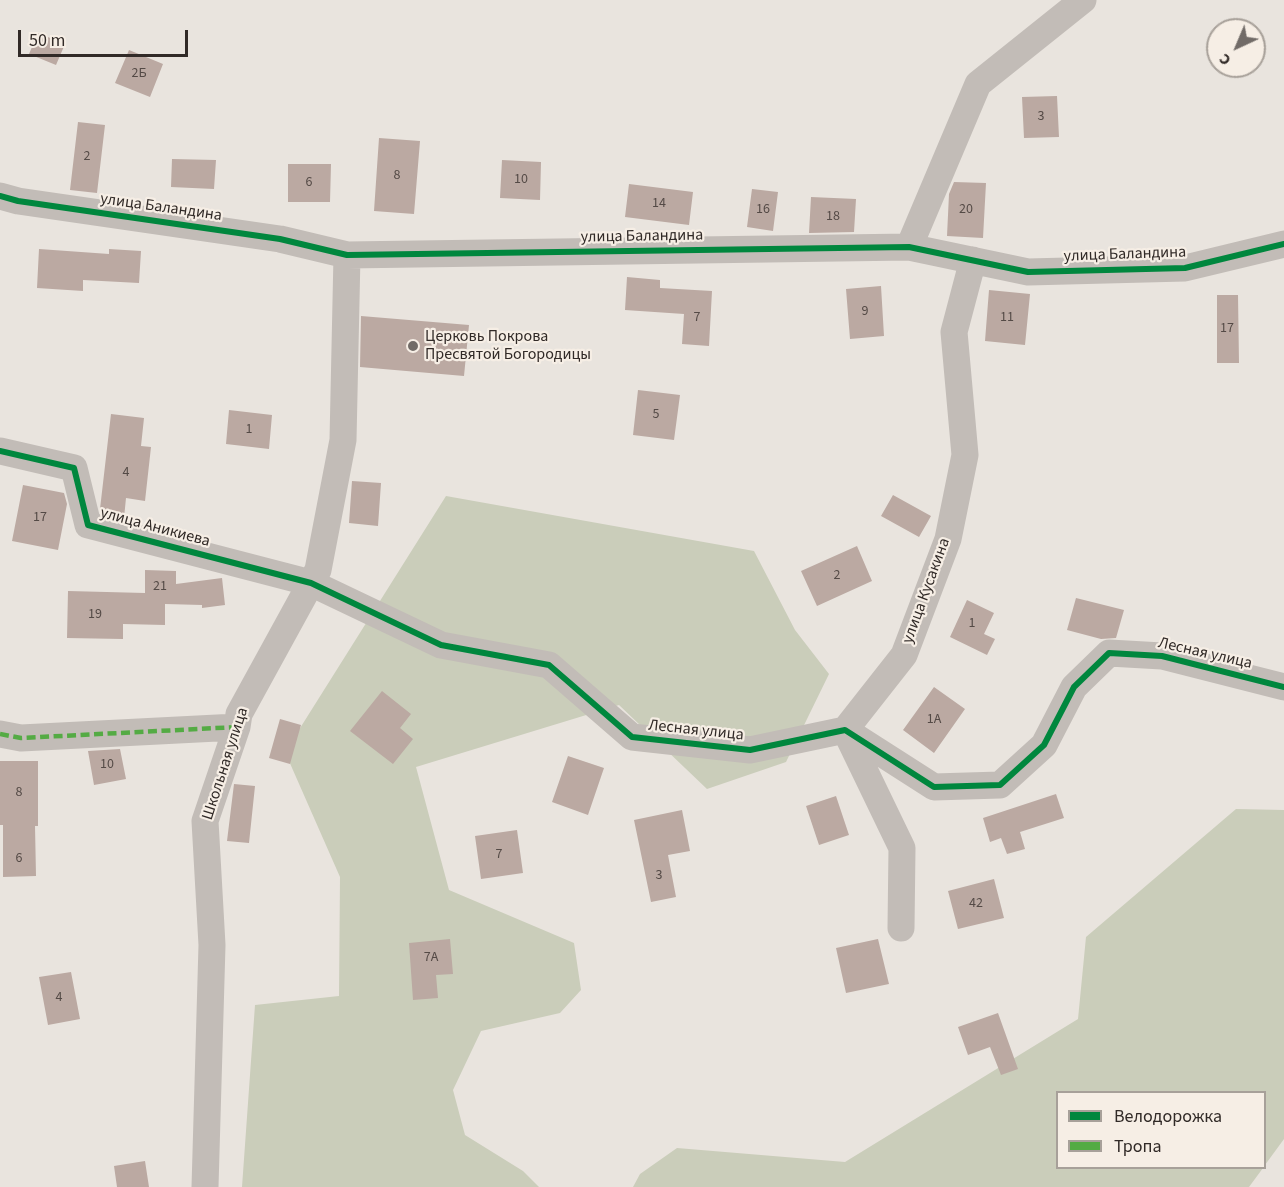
<!DOCTYPE html>
<html>
<head>
<meta charset="utf-8">
<style>
  body { margin:0 }
  #map { position:relative; width:1284px; height:1187px; overflow:hidden; background:#e9e4de; font-family:"Source Sans 3",sans-serif }
  canvas { display:block }
  .legend { position:absolute; left:1056px; top:1091px; width:210px; height:78px; box-sizing:border-box; background:#f6eee5; border:2px solid #a7a099; margin:0; padding:8px 10px; list-style:none; font-size:18px; color:#312a27 }
  .legend li { display:flex; align-items:center; gap:12px; height:30px }
  .legend b { width:30px; border:2px solid #a7a099 }
  .north { position:absolute; left:1206px; top:18px; width:60px; height:60px; box-sizing:border-box; background:#f6eee5; border:2px solid #a7a099; border-radius:50%; rotate:224deg; font-size:16px; font-weight:700; line-height:24px; text-align:center; color:#312a27 }
  .north::after { content:''; display:block; margin:auto; width:21px; height:27px; background:#716b67; clip-path:polygon(50% 0,100% 100%,50% 72%,0 100%) }
  .scale { position:absolute; left:18px; top:30px; width:170px; height:27px; box-sizing:border-box; border:3px solid #312a27; border-top:0; padding-left:8px; font-size:18px; line-height:21px; white-space:nowrap; color:#312a27; -webkit-text-stroke:4px #f6eee5; paint-order:stroke }
</style>
</head>
<body>
<div id="map">
<canvas width="1284" height="1187"></canvas>
<ul class="legend">
<li><b style="height:8px;background:#00873e"></b>Велодорожка</li>
<li><b style="height:8px;background:#54ab44"></b>Тропа</li>
</ul>
<div class="north">С</div>
<div class="scale">50 m</div>
</div>
<script>
const ctx = document.querySelector('canvas').getContext('2d');
ctx.lineJoin = 'round';
function fillPath(path, color) {
  ctx.fillStyle = color;
  ctx.fill(path, 'evenodd');
}
function shape(rows) {
  const path = new Path2D();
  for (const r of rows) {
    path.moveTo(r[0], r[1]);
    for (let i = 2; i < r.length; i += 2) path.lineTo(r[i], r[i + 1]);
  }
  return path;
}
function trace(path, color, width, dash) {
  ctx.strokeStyle = color;
  ctx.lineWidth = width;
  ctx.lineCap = dash ? 'butt' : 'round';
  ctx.setLineDash(dash || []);
  ctx.stroke(path);
}
function drawText(font, color, halo, rows, align = 'center') {
  ctx.font = font + ' "Source Sans 3",sans-serif';
  ctx.lineWidth = 4.5;
  ctx.setLineDash([]);
  ctx.textBaseline = 'middle';
  ctx.strokeStyle = halo;
  ctx.fillStyle = color;
  for (const [text, x, y, turn = 0] of rows) {
    ctx.save();
    ctx.translate(x, y);
    ctx.rotate((+turn || 0) * Math.PI / 180);
    ctx.textAlign = isNaN(turn) ? turn : align;
    if (halo) ctx.strokeText(text, 0, 0);
    ctx.fillText(text, 0, 0);
    ctx.restore();
  }
}
fillPath(shape([
  [446,496,754,551,795,630,829,674,786,762,707,789,619,705,416,767,449,890,574,943,581,990,560,1013,481,1031,453,1090,465,1135,523,1171,539,1187,242,1187,255,1005,339,996,340,877,285,752],
  [1236,809,1284,810,1284,1139,1265,1165,1264,1092,1058,1092,1058,1168,1263,1168,1249,1187,633,1187,640,1174,677,1148,845,1162,1078,1019,1086,937]
]), '#cacdba');
fillPath(shape([
  [38,33,65,44,56,65,29,54],
  [129,50,163,64,150,97,115,83],
  [1057,96,1059,137,1024,138,1022,97],
  [78,122,105,125,97,193,70,190],
  [379,138,420,141,414,214,374,211],
  [172,159,216,160,214,189,171,187],
  [502,160,541,162,540,200,500,198],
  [288,164,331,164,330,202,288,202],
  [954,182,986,183,983,238,947,236,949,194],
  [629,184,693,192,689,225,625,217],
  [752,189,778,192,773,231,747,227],
  [811,197,856,199,854,232,809,233],
  [39,249,109,254,109,249,141,251,139,283,83,280,83,291,37,288],
  [627,277,660,280,660,288,712,291,709,346,682,344,684,314,625,310],
  [881,286,884,336,850,339,846,289],
  [989,290,1030,294,1025,345,985,341],
  [1217,295,1238,295,1239,363,1217,363],
  [361,316,469,325,464,376,360,367],
  [638,390,680,395,674,440,633,435],
  [229,410,272,415,269,449,226,444],
  [111,414,144,418,141,446,151,447,145,501,126,498,124,518,101,512,100,509],
  [352,481,381,483,378,526,349,523],
  [23,485,64,493,67,504,58,550,12,541],
  [893,495,931,516,919,537,881,516],
  [857,546,872,581,817,606,801,571],
  [145,570,176,571,176,584,222,578,225,605,202,608,202,605,165,604,165,625,123,624,123,639,67,638,68,591,145,593],
  [1076,598,1124,610,1116,638,1101,639,1067,630],
  [967,600,994,613,984,634,995,639,987,655,950,637],
  [934,687,965,709,934,753,903,730],
  [382,691,411,714,400,728,413,739,393,764,350,731],
  [280,719,301,725,290,764,269,758],
  [120,749,126,779,94,785,88,751],
  [568,756,604,768,588,815,552,802],
  [0,761,38,761,38,826,35,826,36,876,3,877,3,825,0,825],
  [234,784,255,786,249,843,227,841],
  [1056,794,1064,818,1020,832,1025,849,1007,854,1001,838,990,842,983,818],
  [836,796,849,835,819,845,806,806],
  [682,810,690,851,668,855,676,897,651,902,634,820],
  [517,830,523,873,481,879,475,836],
  [994,879,1004,918,958,929,948,891],
  [450,939,453,974,436,975,438,998,413,1000,409,943],
  [878,939,889,984,846,993,836,948],
  [71,972,80,1019,48,1025,39,977],
  [998,1013,1018,1069,1001,1075,990,1047,968,1055,958,1027],
  [145,1161,149,1187,117,1187,114,1166]
]), '#bba9a2');
trace(shape([
  [0,196,18,201,280,239,347,255,909,247,1028,272,1185,268,1284,244],
  [909,247,978,84,1083,0],
  [0,451,74,468,88,525,311,583,441,645,549,665,632,737,750,750,845,730,934,787,1000,785,1044,745,1074,687,1109,653,1162,656,1284,687],
  [0,734,21,738,237,727],
  [901,928,902,848,845,730,904,655,948,539,965,455,954,332,973,260],
  [205,1187,212,945,205,821,237,727,239,714,318,570,343,440,347,255]
]), '#c2bcb7', 27);
trace(shape([
  [0,734,21,738,237,727]
]), '#54ab44', 4.5, [9, 4.5]);
trace(shape([
  [0,196,18,201,280,239,347,255,909,247,1028,272,1185,268,1284,244],
  [0,451,74,468,88,525,311,583,441,645,549,665,632,737,750,750,845,730,934,787,1000,785,1044,745,1074,687,1109,653,1162,656,1284,687]
]), '#00873e', 6);
for (const [x, y, r, color] of [
  [413,346,6,"#716b67"]
]) {
  const dot = new Path2D();
  dot.arc(x, y, r, 0, 2 * Math.PI);
  ctx.fillStyle = color;
  ctx.fill(dot);
  trace(dot, '#f6eee5', 2);
}
drawText('14px', '#544a46', null, [
  ["2Б",139,74],
  ["3",1041,117],
  ["2",87,157],
  ["8",397,176],
  ["10",521,180],
  ["6",309,183],
  ["14",659,204],
  ["16",763,210],
  ["20",966,210],
  ["18",833,217],
  ["9",865,312],
  ["7",697,318],
  ["11",1007,318],
  ["17",1227,329],
  ["5",656,415],
  ["1",249,430],
  ["4",126,473],
  ["17",40,518],
  ["2",837,576],
  ["21",160,587],
  ["19",95,615],
  ["1",972,624],
  ["1А",934,720],
  ["10",107,765],
  ["8",19,793],
  ["7",499,855],
  ["6",19,859],
  ["3",659,876],
  ["42",976,904],
  ["7А",431,958],
  ["4",59,998]
]);
drawText('16px', '#312a27', '#f6eee5', [
  ["улица Баландина",161,208,8],
  ["улица Баландина",642,237,-1],
  ["улица Баландина",1125,255,-2],
  ["улица Аникиева",155,528,15],
  ["улица Кусакина",927,591,-70],
  ["Лесная улица",1205,654,13],
  ["Лесная улица",696,731,6],
  ["Школьная улица",226,764,-72]
]);
drawText('16px', '#312a27', '#f6eee5', [
  ["Церковь Покрова",425,337],
  ["Пресвятой Богородицы",425,355]
], 'left');
</script>
</body>
</html>
